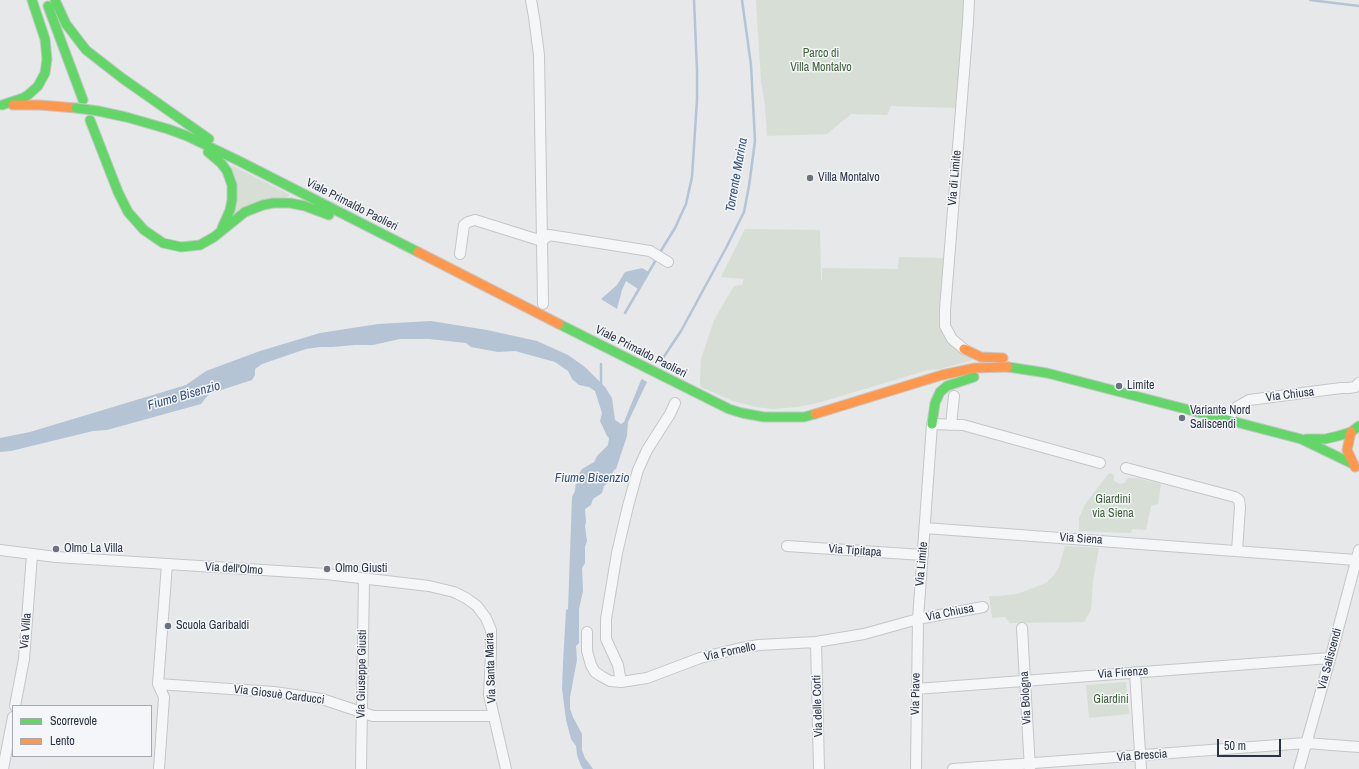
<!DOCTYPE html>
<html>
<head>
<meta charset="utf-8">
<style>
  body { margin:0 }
  #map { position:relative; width:1359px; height:769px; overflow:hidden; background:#e6e8ea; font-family:"Archivo Narrow",sans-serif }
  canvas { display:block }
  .legend { position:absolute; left:12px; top:705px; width:140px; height:52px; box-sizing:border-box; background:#f4f6f9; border:1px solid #a4a8b1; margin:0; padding:5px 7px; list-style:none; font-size:12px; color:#2b3445 }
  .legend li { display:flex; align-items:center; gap:8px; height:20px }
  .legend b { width:20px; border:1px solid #a4a8b1 }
  .scale { position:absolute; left:1217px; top:739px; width:64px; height:18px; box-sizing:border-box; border:2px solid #2b3445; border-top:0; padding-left:5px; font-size:12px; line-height:14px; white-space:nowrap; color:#2b3445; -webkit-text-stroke:3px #f4f6f9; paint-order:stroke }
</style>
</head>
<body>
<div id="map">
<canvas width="1359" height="769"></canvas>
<ul class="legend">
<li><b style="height:5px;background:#63d668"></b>Scorrevole</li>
<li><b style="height:5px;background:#ff974d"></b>Lento</li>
</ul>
<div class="scale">50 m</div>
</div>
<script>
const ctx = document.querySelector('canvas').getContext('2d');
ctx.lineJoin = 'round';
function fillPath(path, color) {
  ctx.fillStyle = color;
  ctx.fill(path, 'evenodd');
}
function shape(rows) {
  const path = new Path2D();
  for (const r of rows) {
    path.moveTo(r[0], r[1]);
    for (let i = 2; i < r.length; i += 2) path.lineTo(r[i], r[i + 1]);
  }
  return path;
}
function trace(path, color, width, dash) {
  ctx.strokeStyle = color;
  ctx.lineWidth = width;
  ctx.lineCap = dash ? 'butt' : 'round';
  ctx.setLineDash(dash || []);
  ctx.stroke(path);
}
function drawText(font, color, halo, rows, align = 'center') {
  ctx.font = font + ' "Archivo Narrow",sans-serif';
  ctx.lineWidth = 3;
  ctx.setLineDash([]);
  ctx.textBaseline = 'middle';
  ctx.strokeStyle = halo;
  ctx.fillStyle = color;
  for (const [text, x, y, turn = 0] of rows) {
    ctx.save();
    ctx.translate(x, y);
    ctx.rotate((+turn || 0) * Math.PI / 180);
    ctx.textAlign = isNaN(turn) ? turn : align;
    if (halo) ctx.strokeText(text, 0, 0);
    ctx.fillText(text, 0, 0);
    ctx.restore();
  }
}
fillPath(shape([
  [756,0,964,0,964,21,957,108,891,106,887,115,851,114,827,134,767,136,765,105,761,81],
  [231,165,289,194,289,196,235,214],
  [745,229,820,230,821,280,822,280,822,268,898,269,899,257,945,258,944,328,973,360,940,369,928,370,818,403,797,407,773,409,756,407,733,401,701,387,700,380,701,359,714,320,734,286,742,285,744,279,721,277],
  [1109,473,1114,475,1114,481,1120,484,1124,483,1128,478,1137,478,1161,484,1158,504,1151,506,1146,530,1132,529,1131,533,1079,531,1079,518,1085,504],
  [1065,546,1099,548,1093,581,1091,610,1084,622,1010,623,1005,617,992,618,989,596,999,596,1017,594,1046,583,1054,575,1059,567],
  [1126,682,1129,714,1089,718,1086,685]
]), '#d6ded6');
fillPath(shape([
  [642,268,649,272,638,289,626,281,622,290,617,309,601,299,617,285,625,272],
  [431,321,487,330,537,341,568,355,585,367,605,387,612,398,615,420,621,424,624,422,641,380,642,379,647,382,628,422,627,436,616,469,614,470,608,483,604,486,602,493,593,499,591,505,585,509,586,522,585,526,587,541,585,547,585,563,582,568,583,591,579,609,579,643,576,646,577,660,570,697,570,709,573,717,582,734,582,750,585,758,593,769,583,769,581,766,577,755,576,746,571,739,566,720,562,688,563,663,566,610,568,609,572,497,575,491,576,480,582,469,594,462,597,456,608,445,609,438,607,436,600,421,602,413,595,391,589,387,579,385,572,379,568,371,555,362,515,351,498,352,471,347,466,343,429,339,400,339,373,345,355,345,332,347,320,347,306,349,262,364,255,369,255,375,252,380,209,394,201,404,107,430,93,431,11,451,0,452,0,438,30,432,186,385,206,371,260,351,320,333,378,324]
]), '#b4c4d5');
trace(shape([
  [1310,0,1359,6],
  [659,254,675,228,686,204,692,177,697,100,697,70,694,0],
  [625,313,657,258],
  [663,358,681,331,726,248,744,212,749,186,755,141,751,65,742,0],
  [601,386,601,364]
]), '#b4c4d5', 2.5);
const street = shape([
  [531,0,534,17,539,55,543,304],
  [460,254,464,225,468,222,475,220,542,241,549,235,650,251,668,262],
  [964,349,952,339,945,326,945,310,968,22,969,0],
  [1229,421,1232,413,1237,407,1249,400,1341,388,1349,388,1355,387,1359,383],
  [951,425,954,396],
  [1126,468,1235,497,1239,500,1240,507,1237,551],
  [925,528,1356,560],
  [787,546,923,555],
  [0,550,56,557,326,574,429,586,454,592,466,598,477,606,486,618,491,630,491,653,489,695,506,769],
  [1022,628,1030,769],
  [587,632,587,651,591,665,595,672,601,676,610,681,621,682,647,678,700,658,741,648,759,645,816,642,864,634,918,619,983,607],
  [816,642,819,769],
  [1135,672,1141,769],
  [621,682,618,665,606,639,606,619,617,553,628,506,638,470,647,450,670,414,675,403],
  [158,684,274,692,322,699,373,716,493,716],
  [916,689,1330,658],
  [15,706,24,659,32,555],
  [3,769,13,717],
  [159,769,164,697,158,684,167,564],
  [361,769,364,579],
  [916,769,918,619,932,424,963,425,1100,463],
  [953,769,1306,743,1359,747],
  [1299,769,1332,652,1359,550]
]);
const fast = shape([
  [55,0,66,24,86,50,122,78,209,139],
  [48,6,83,100],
  [2,105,23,98,28,95,38,86,45,73,47,59,45,39,32,0],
  [98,111,126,117,168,129,187,136,237,160,418,252],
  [90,120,118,192,128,212,144,230,163,243,181,247,200,245,214,237,245,212,263,205,273,203,290,203,305,206,329,215],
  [208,152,221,163,227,171,232,185,232,200,230,210,222,228],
  [559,324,729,409,742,413,764,417,804,417,815,414],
  [1008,367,1047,373,1301,439,1353,464],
  [932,424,935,403,940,392,947,386,974,377],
  [1306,439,1325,439,1338,436,1351,432,1359,426]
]);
const slow = shape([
  [13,105,39,105,76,108],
  [418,252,559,324],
  [964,349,981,357,1003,358],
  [815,414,942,375,975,368,1008,367],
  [1351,432,1347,450,1355,467]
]);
trace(street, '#c4c6c8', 12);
trace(fast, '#c4c6c8', 11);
trace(slow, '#c4c6c8', 11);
trace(street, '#f5f6f7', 10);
trace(fast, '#63d668', 9);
trace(slow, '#ff974d', 9);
const fastBridge = shape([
  [76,108,98,111]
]);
trace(fastBridge, '#c4c6c8', 11, []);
trace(fastBridge, '#63d668', 9);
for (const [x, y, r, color] of [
  [810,178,4,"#6c737f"],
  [1119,386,4,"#6c737f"],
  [1182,418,4,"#6c737f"],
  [56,549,4,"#6c737f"],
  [327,569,4,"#6c737f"],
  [168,626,4,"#6c737f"]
]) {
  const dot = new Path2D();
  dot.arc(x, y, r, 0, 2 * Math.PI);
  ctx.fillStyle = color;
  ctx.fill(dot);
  trace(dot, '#f4f6f9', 1.5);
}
drawText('12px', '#3f6138', '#f4f6f9', [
  ["Parco di",821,54],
  ["Villa Montalvo",821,68],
  ["Giardini",1113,500],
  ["via Siena",1113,514],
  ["Giardini",1111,700]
]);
drawText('12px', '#2b3445', '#f4f6f9', [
  ["Villa Montalvo",818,178],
  ["Limite",1127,386],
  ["Variante Nord",1190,411],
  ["Saliscendi",1190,425],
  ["Olmo La Villa",64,549],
  ["Olmo Giusti",335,569],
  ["Scuola Garibaldi",176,626]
], 'left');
drawText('12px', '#2b3445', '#f4f6f9', [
  ["Via di Limite",955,178,-85],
  ["Viale Primaldo Paolieri",352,205,27],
  ["Viale Primaldo Paolieri",641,352,27],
  ["Via Chiusa",1290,395,-7],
  ["Via Siena",1081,539,4],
  ["Via Tipitapa",855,551,4],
  ["Via Limite",922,564,-85],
  ["Via dell'Olmo",234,569,4],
  ["Via Chiusa",950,613,-11],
  ["Via Villa",26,631,-85],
  ["Via Fornello",730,652,-12],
  ["Via Saliscendi",1330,659,-75],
  ["Via Santa Maria",491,668,-92],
  ["Via Firenze",1123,673,-4],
  ["Via Giuseppe Giusti",362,674,-89],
  ["Via Piave",916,694,-89],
  ["Via Giosuè Carducci",279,695,7],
  ["Via Bologna",1026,698,-93],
  ["Via delle Corti",818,706,-92],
  ["Via Brescia",1142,756,-4]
]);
drawText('italic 13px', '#34527a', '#f4f6f9', [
  ["Torrente Marina",737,175,-80],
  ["Fiume Bisenzio",184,396,-16],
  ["Fiume Bisenzio",592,479]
]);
</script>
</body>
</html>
